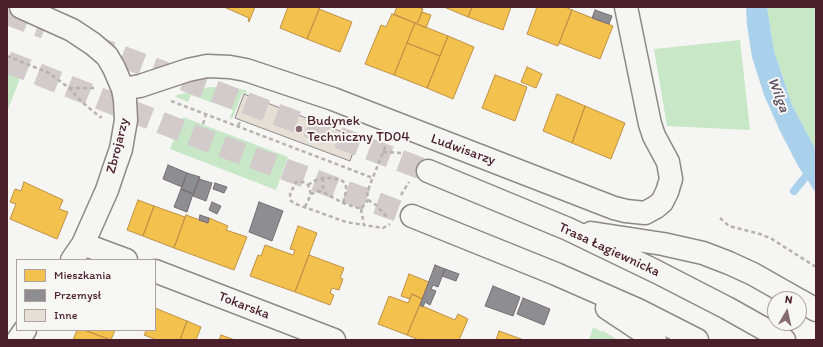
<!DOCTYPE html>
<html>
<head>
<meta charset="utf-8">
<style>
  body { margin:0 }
  #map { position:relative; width:823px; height:347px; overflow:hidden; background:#f5f5f3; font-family:Itim,sans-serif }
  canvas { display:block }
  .frame { position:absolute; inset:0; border:8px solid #4a1f2b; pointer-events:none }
  .legend { position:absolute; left:16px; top:259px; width:140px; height:72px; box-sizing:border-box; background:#f6f6f2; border:1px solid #b1a0a2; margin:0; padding:5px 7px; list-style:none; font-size:12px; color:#4a1f2b }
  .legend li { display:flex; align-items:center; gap:8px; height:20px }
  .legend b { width:20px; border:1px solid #b1a0a2 }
  .north { position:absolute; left:767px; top:291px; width:40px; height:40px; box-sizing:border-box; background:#f6f6f2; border:1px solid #b1a0a2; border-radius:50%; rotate:9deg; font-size:11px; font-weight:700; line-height:16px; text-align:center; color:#4a1f2b }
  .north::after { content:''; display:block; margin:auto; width:14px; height:18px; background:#866a71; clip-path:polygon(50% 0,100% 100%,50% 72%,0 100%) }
</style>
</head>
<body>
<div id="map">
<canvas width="823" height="347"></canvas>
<div class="frame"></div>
<ul class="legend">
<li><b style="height:11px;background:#f2c14e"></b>Mieszkania</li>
<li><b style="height:11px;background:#8d8d92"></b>Przemysł</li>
<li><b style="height:11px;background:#e6dfd6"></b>Inne</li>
</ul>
<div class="north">N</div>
</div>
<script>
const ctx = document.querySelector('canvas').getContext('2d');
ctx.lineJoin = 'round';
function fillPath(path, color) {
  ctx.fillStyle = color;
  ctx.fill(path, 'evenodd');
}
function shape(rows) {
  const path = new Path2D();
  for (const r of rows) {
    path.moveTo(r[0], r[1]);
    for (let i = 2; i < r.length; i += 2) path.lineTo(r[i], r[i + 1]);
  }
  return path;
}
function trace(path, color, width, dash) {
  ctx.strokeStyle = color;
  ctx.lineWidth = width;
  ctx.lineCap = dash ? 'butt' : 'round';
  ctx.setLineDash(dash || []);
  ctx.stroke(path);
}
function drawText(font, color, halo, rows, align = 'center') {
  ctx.font = font + ' Itim,sans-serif';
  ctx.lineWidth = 4;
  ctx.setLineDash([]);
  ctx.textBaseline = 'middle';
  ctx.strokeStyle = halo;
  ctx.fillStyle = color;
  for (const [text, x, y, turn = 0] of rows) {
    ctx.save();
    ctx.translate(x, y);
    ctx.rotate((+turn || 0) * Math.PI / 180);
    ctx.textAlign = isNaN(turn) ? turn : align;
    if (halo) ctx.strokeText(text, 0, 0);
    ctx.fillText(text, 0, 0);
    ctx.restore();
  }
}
fillPath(shape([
  [767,7,816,7,816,150,792,105,774,51],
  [740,40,750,130,667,126,654,49],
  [7,73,20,78,7,112],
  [210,87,232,88,246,90,247,94,243,92,232,119,230,118,233,110,191,95,188,102,174,96,199,89],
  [183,117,288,157,276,190,170,149],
  [593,327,602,332,603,331,618,340,589,340]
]), '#c8e7c6');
fillPath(shape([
  [746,7,767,7,774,51,792,105,816,150,816,193,798,166,780,131,764,95,752,57,747,25]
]), '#a9d1eb');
const homes = shape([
  [224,7,255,7,249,22,248,21,249,18,224,7],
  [288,7,320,7,307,39,280,28,288,7],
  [397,7,418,7,423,9,417,24,394,14,397,7],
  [444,7,472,7,468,17,444,7],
  [472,7,511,7,503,30,468,17,472,7],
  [537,7,565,7,572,10,558,46,527,34,537,7],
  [319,9,352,22,340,52,307,39,319,9],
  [572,10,613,26,600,59,559,43,572,10],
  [422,12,431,15,426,28,417,24,422,12],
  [392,14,415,23,394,75,365,64,381,25,386,27,392,14],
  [415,23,448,36,440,56,407,43,415,23],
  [448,36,474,47,453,99,427,88,448,36],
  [407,43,440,56,427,88,394,75,407,43],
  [527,67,542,74,536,88,521,82,527,67],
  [495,75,527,87,515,121,482,108,495,75],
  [557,94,585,106,572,143,543,131,557,94],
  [585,106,625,123,611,159,572,143,585,106],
  [24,182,63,200,59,209,68,212,57,239,10,219,16,204,10,202,15,189,21,191,24,182],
  [138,200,154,206,143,236,127,230,138,200],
  [154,206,185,217,174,248,143,236,154,206],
  [186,215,208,223,209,218,228,226,226,230,247,237,234,270,174,248,186,215],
  [298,226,317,233,295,292,250,276,258,255,261,256,265,245,293,255,295,250,290,249,298,226],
  [309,255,344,268,340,278,343,279,339,290,332,288,330,293,334,295,330,305,295,292,309,255],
  [409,274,429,282,422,299,412,294,410,299,401,296,409,274],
  [412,294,422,299,407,335,378,324,389,296,408,303,412,294],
  [420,305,455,320,458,314,468,319,459,340,419,340,407,335,420,305],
  [155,308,187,321,180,340,157,340,144,335,146,331,144,330,155,330,155,308],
  [187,321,201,327,196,340,180,340,187,321],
  [77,330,84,330,111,340,73,340,77,330],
  [84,330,115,330,111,340,84,330],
  [499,331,524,340,496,340,499,331],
  [221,335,235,340,219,340,221,335]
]);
fillPath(homes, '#f2c14e');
trace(homes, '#c09044', 1);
const industry = shape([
  [595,10,612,16,609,24,592,18,595,10],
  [168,165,187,173,182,187,163,179,168,165],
  [187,173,200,177,193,194,181,189,187,173],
  [199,179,212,183,206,201,193,196,199,179],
  [215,183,227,187,224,193,213,189,215,183],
  [181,189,193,194,187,212,174,207,181,189],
  [212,202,221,206,217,214,209,210,212,202],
  [259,202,283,211,272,241,249,232,259,202],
  [200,215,209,218,208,223,199,220,200,215],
  [435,265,445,269,438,287,433,285,431,289,436,291,430,305,425,302,423,307,420,305,435,265],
  [445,269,459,274,456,281,442,276,445,269],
  [493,286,520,297,513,316,485,306,493,286],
  [523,298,550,309,544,325,517,314,523,298]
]);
fillPath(industry, '#8d8d92');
trace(industry, '#796c73', 1);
trace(shape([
  [794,191,811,170]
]), '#a9d1eb', 8);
const building = shape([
  [244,94,358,138,350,161,235,118,244,94]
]);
fillPath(building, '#e6dfd6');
trace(building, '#8f8788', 1);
trace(shape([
  [7,14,45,28],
  [91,45,428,171],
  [7,62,205,140,412,216]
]), '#d3cacb', 22, [22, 11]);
const street = shape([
  [21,7,72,30,93,44,107,56,114,68,123,89,125,100,126,120,121,149,114,169,107,190,83,244,72,260],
  [123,89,140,86,188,70,207,66,230,67,246,70,333,99,614,208,626,211,645,213,656,207,662,202,667,192,671,179,668,162,654,136,650,124,626,7],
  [83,244,126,260],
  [155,271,334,340],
  [18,340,25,330]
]);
const secondary = shape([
  [428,171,568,229,657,272,727,308,784,340],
  [412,216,556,274,638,310,697,340],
  [591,233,663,244,703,253,729,263,753,274,797,299],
  [799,300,816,310],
  [607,308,655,340]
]);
trace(street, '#8f8788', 25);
trace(secondary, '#8f8788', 25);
trace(shape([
  [7,56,49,73,69,88,82,102,100,117,102,117],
  [69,88,96,88],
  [171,101,373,178],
  [203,124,206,114],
  [238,126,241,120],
  [383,152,403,153],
  [323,178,323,192],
  [308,185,314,181,323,178,331,178,341,180,345,183,346,187,346,191,343,203],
  [311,194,308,185,306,183,299,181,296,182,290,194,291,201,296,204,346,222,364,225],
  [401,195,409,182],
  [368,200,376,205,387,217],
  [305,207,311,194,319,191,323,192,343,203,361,209,368,200,367,192,386,145],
  [361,209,364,225,383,228,390,224],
  [720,218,729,226,760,234,772,239,816,267]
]), '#b6b2b2', 2.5, [4, 3]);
trace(street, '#f5f5f3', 22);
trace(secondary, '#f5f5f3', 22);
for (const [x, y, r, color] of [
  [299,129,4,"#866a71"]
]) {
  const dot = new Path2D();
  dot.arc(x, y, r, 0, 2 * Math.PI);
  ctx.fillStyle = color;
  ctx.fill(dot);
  trace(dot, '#f6f6f2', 1.5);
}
drawText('14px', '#4a1f2b', '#f6f6f2', [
  ["Budynek",307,121],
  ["Techniczny TD04",307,137]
], 'left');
drawText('14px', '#4a1f2b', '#f6f6f2', [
  ["Zbrojarzy",118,146,-76],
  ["Ludwisarzy",463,150,20],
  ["Trasa Łagiewnicka",609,250,25],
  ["Tokarska",244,306,21]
]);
drawText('italic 15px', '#5d5063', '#f6f6f2', [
  ["Wilga",778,95,69]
]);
</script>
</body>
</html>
